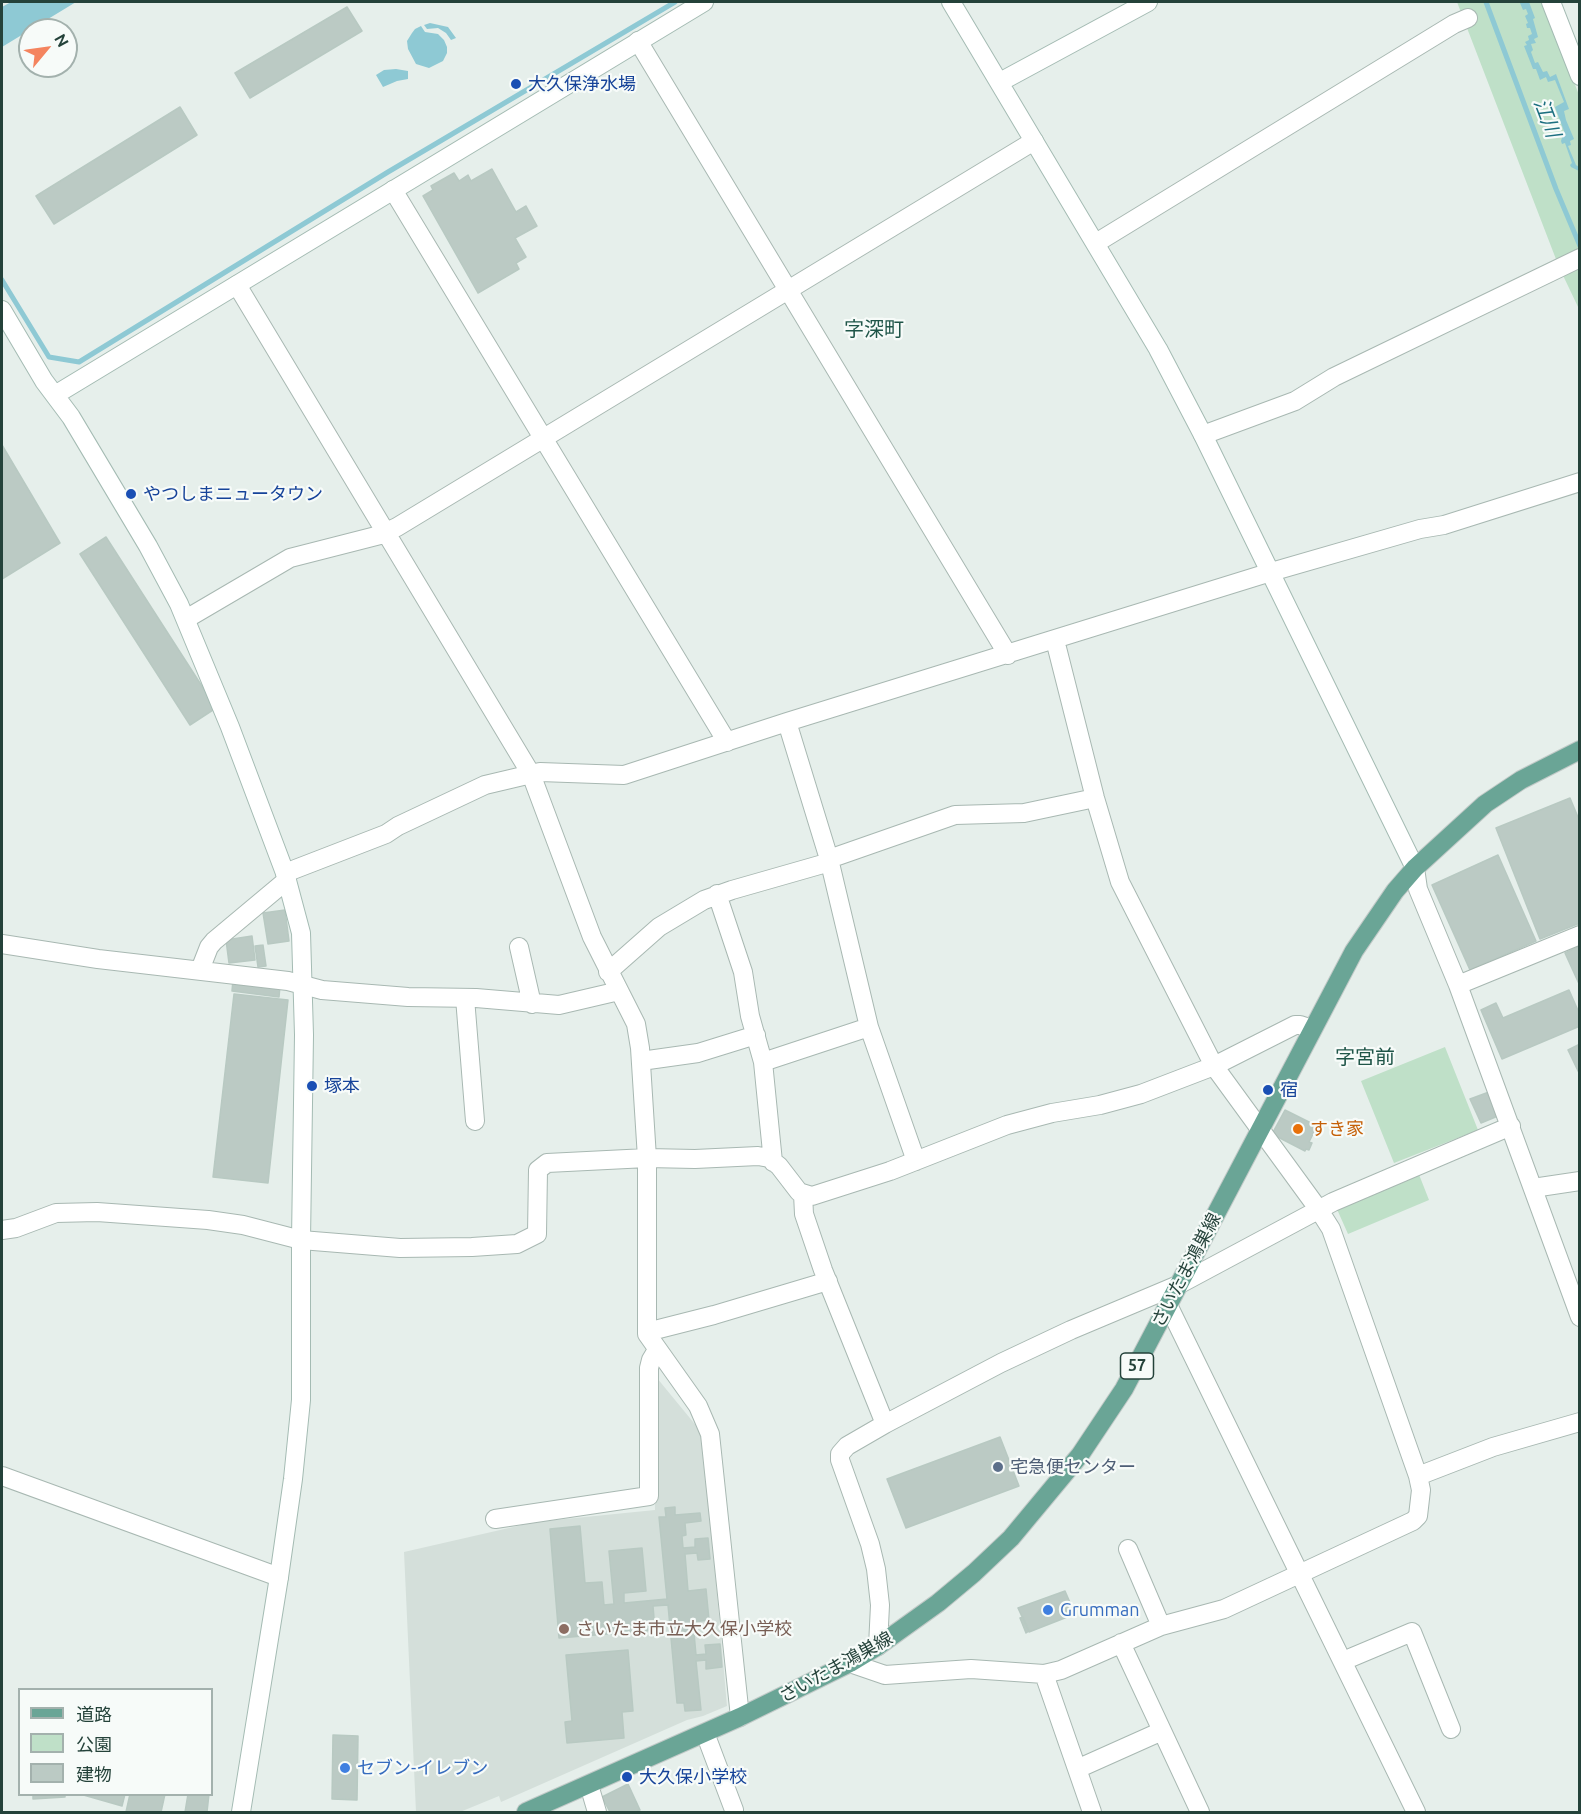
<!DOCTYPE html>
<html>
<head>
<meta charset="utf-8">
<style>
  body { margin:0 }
  #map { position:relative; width:1581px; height:1814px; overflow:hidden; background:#e6efeb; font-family:Ubuntu,"Noto Sans JP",sans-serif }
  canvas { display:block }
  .frame { position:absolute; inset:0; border:3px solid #24423a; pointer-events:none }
  .legend { position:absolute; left:18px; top:1688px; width:195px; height:108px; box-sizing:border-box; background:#f7fbf9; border:2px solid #a3b1ad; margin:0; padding:8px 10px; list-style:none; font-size:18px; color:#24423a }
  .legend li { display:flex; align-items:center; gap:12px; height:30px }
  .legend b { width:30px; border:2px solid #a3b1ad }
  .north { position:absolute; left:18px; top:18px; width:60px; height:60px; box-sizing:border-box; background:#f7fbf9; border:2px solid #a3b1ad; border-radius:50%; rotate:61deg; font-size:16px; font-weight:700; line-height:24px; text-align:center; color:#24423a }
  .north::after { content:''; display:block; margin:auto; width:21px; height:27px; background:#f4845f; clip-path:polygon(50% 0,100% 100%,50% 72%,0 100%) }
</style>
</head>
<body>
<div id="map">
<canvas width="1581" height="1814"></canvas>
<div class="frame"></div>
<ul class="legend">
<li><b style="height:8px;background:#6aa596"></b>道路</li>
<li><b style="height:16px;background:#bfe0c8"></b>公園</li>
<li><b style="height:16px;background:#bbcac4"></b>建物</li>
</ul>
<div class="north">N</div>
</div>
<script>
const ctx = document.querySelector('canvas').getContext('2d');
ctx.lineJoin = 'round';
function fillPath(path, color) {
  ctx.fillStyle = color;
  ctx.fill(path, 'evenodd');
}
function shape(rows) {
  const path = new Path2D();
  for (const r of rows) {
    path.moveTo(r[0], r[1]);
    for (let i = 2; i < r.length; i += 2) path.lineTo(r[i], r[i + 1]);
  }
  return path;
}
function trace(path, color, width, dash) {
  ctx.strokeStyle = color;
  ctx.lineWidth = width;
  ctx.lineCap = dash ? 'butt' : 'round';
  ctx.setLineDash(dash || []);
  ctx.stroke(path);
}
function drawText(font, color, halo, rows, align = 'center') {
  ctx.font = font + ' Ubuntu,"Noto Sans JP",sans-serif';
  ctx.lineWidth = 4.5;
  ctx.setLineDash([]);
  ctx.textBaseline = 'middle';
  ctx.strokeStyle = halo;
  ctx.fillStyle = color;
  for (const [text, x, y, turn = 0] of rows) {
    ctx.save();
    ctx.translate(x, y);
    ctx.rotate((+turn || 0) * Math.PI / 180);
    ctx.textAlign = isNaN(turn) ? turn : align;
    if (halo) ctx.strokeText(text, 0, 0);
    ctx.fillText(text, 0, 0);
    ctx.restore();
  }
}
fillPath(shape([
  [652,1372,703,1434,727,1706,703,1716,687,1720,501,1802,499,1796,460,1812,416,1812,404,1552,535,1522,655,1510]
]), '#d4dfda');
fillPath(shape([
  [1457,2,1543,2,1579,95,1579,309,1559,267],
  [1445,1047,1478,1130,1394,1163,1361,1081],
  [1418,1172,1429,1200,1348,1234,1336,1207]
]), '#bfe0c8');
fillPath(shape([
  [11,2,76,2,2,47,2,7],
  [1512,2,1529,2,1535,18,1533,19,1538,37,1534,39,1536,43,1531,44,1533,50,1531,52,1535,63,1538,62,1543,72,1547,71,1550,77,1556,74,1569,109,1564,111,1566,120,1574,139,1570,141,1571,145,1568,146,1576,165,1579,167,1579,171,1571,167,1570,165,1572,163,1565,143,1562,144,1561,141,1564,131,1555,107,1564,102,1555,80,1548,82,1546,77,1540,80,1536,69,1533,69,1524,46,1527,45,1525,42,1529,40,1528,36,1532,34,1530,28,1527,28,1526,24,1528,23,1525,16,1528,14,1526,9,1523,10,1520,3],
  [430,23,448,27,456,38,451,40,446,33,438,28,427,29,424,25],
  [421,26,425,32,438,34,444,40,447,47,447,53,443,61,429,68,416,64,408,49,407,41,412,33,415,29],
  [396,69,408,71,408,79,397,81,383,87,376,75,384,70]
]), '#8ec9d4');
trace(shape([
  [1486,2,1556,189,1580,246],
  [2,280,49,357,79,362,388,172,675,2]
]), '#8ec9d4', 5);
const building = shape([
  [347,7,362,31,250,98,235,73,347,7],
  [180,107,197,135,54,224,36,196,180,107],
  [492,169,516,212,526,206,537,226,515,238,526,257,516,263,519,269,478,293,423,196,433,190,431,186,454,173,459,181,468,175,471,181,492,169],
  [2,445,60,543,2,579,2,445],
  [106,537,216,708,190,725,80,554,106,537],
  [1570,798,1580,822,1580,923,1540,939,1496,828,1570,798],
  [1498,855,1536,941,1470,970,1432,885,1498,855],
  [285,910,289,941,268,944,263,913,285,910],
  [252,936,255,960,229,963,226,940,252,936],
  [263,945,266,966,258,967,255,946,263,945],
  [1580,946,1580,986,1565,953,1580,946],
  [233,980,280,986,279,997,232,991,233,980],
  [1569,990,1580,1015,1580,1026,1502,1059,1481,1010,1496,1003,1503,1018,1569,990],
  [234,994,288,1000,268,1183,213,1177,234,994],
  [1580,1044,1580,1075,1568,1050,1580,1044],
  [1489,1092,1498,1116,1481,1123,1470,1099,1489,1092],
  [1285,1110,1317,1126,1309,1142,1312,1143,1309,1150,1306,1149,1305,1151,1272,1134,1285,1110],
  [1000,1437,1019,1486,906,1528,887,1479,1000,1437],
  [675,1507,675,1515,700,1513,701,1521,685,1523,686,1535,682,1536,683,1548,695,1547,695,1539,708,1538,710,1559,698,1560,697,1553,685,1554,688,1591,706,1589,709,1620,693,1622,696,1655,706,1654,705,1645,720,1644,722,1667,706,1669,706,1660,696,1661,701,1710,685,1711,684,1703,677,1703,668,1605,653,1606,655,1630,559,1638,550,1529,580,1526,585,1583,602,1582,604,1605,614,1604,609,1551,642,1548,646,1591,624,1593,624,1603,667,1599,659,1517,666,1517,665,1508,675,1507],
  [1065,1591,1075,1614,1029,1632,1018,1608,1065,1591],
  [1023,1617,1029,1631,1026,1633,1020,1618,1023,1617],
  [628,1650,633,1711,622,1712,624,1738,567,1743,565,1722,572,1721,566,1655,628,1650],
  [333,1735,358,1736,357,1800,332,1799,333,1735],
  [628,1784,640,1810,634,1812,610,1812,602,1797,628,1784],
  [33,1794,65,1794,65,1797,33,1799,33,1794],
  [80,1794,125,1794,122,1806,80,1794],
  [130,1794,165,1794,161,1812,126,1812,130,1794],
  [188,1794,209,1794,207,1812,185,1812,188,1794]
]);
fillPath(building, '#bbcac4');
trace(building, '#b8c9c2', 1.5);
const street = shape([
  [638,41,1008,655],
  [393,190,727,742],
  [1096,243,1454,24,1468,18],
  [237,285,531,774,592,937,636,1024,640,1048,647,1158,647,1334,698,1406,710,1434,740,1717],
  [1203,435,1295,401,1334,377,1580,258],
  [186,619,290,558,380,535,397,527,1034,141],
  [1055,640,1095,798,1120,882,1214,1066,1319,1210,1331,1229,1418,1476],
  [787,722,829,859,869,1027,916,1161],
  [829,859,955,815,1024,813,1095,798],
  [1415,868,1418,889,1458,985,1580,1317],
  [285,873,386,834,398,826,485,785,540,772,624,775,787,722,1271,572,1420,529,1444,525,1580,482],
  [717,894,743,972,750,1016,763,1062,773,1162],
  [2,944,98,959,288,981,322,990,408,997,476,998,559,1005,619,991],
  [519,947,532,1004],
  [200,970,209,947,214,941,287,880],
  [608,972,659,927,704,900,732,890,830,862],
  [1458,985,1580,935],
  [465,998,475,1121],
  [641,1061,698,1053,756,1035],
  [763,1062,869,1027],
  [1533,1188,1580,1181],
  [803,1194,804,1214,823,1270,885,1424,847,1446,840,1454,840,1460,870,1544,876,1569,880,1605,878,1646],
  [2,1230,16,1228,56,1213,97,1212,208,1220,243,1225,301,1240,400,1248,472,1247,517,1244,537,1234,538,1170,547,1163,647,1158,695,1159,758,1156,769,1158,779,1166,799,1192,812,1196,890,1171,1007,1125,1052,1113,1100,1105,1141,1094,1214,1066,1295,1025,1300,1025,1312,1029],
  [1168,1305,1416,1812],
  [647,1332,714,1315,828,1281],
  [885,1424,1001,1363,1071,1330,1178,1285,1333,1202,1511,1126],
  [2,1476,279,1577],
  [495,1519,649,1496,649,1368,651,1360,657,1350],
  [1128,1549,1161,1626],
  [1121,1643,1200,1812],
  [1343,1661,1412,1632,1451,1729],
  [850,1663,885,1675,971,1669,1044,1674,1061,1670,1161,1626,1224,1609,1413,1521,1418,1516,1421,1490,1418,1476,1493,1447,1580,1422],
  [1044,1674,1092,1812],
  [705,1733,734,1810],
  [1077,1769,1162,1731],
  [589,1785,597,1812]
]);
const secondary = shape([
  [951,2,1158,349,1203,435,1415,868],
  [1551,2,1580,76],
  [1000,82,1148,2],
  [2,310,44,381,71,417,148,546,179,604,230,727,285,873,301,933,304,1035,301,1240,301,1400,293,1479,279,1577,241,1812],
  [55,395,704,2]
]);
const primary = shape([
  [526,1812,740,1717,850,1663,878,1646,938,1603,974,1573,1011,1538,1080,1455,1124,1389,1354,951,1395,891,1415,868,1485,804,1521,780,1580,750]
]);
trace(street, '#a8b8b2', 20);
trace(secondary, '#a4bbb3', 20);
trace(primary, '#c2cac8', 20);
trace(street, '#fff', 18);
trace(secondary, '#fff', 18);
trace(primary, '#6aa596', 18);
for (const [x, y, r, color] of [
  [516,84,6,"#1a4fb4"],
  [131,494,6,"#1a4fb4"],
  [312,1086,6,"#1a4fb4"],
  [1268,1090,6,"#1a4fb4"],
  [1298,1129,6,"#e8710a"],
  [998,1467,6,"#5c6f8a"],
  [1048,1610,6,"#3f7fe0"],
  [564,1629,6,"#8d6e63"],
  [345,1768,6,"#3f7fe0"],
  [627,1777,6,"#1a4fb4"]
]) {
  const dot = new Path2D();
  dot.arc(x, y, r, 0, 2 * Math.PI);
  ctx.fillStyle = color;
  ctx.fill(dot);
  trace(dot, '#f7fbf9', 2);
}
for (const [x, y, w] of [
  [1137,1366,33]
]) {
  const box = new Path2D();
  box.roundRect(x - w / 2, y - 13, w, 26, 4.5);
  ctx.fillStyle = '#f7fbf9';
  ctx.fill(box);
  trace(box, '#24423a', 1.5);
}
drawText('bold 16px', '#24423a', null, [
  ["57",1137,1366]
]);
drawText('18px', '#164399', '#f7fbf9', [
  ["大久保浄水場",528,84],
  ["やつしまニュータウン",143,494],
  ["塚本",324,1086],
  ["宿",1280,1090],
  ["大久保小学校",639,1777]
], 'left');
drawText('18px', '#c56008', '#f7fbf9', [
  ["すき家",1310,1129]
], 'left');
drawText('18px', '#24423a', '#f7fbf9', [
  ["さいたま鴻巣線",1186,1270,-62],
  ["さいたま鴻巣線",836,1667,-29]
]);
drawText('18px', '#4e5e75', '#f7fbf9', [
  ["宅急便センター",1010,1467]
], 'left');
drawText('18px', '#366cbe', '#f7fbf9', [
  ["Grumman",1060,1610],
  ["セブン-イレブン",357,1768]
], 'left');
drawText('18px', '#785e54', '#f7fbf9', [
  ["さいたま市立大久保小学校",576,1629]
], 'left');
drawText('italic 20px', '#1c6f80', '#f7fbf9', [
  ["江川",1547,118,69]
]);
drawText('20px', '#1f5548', '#f7fbf9', [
  ["字深町",874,329],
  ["字宮前",1365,1057]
]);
</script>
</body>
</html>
